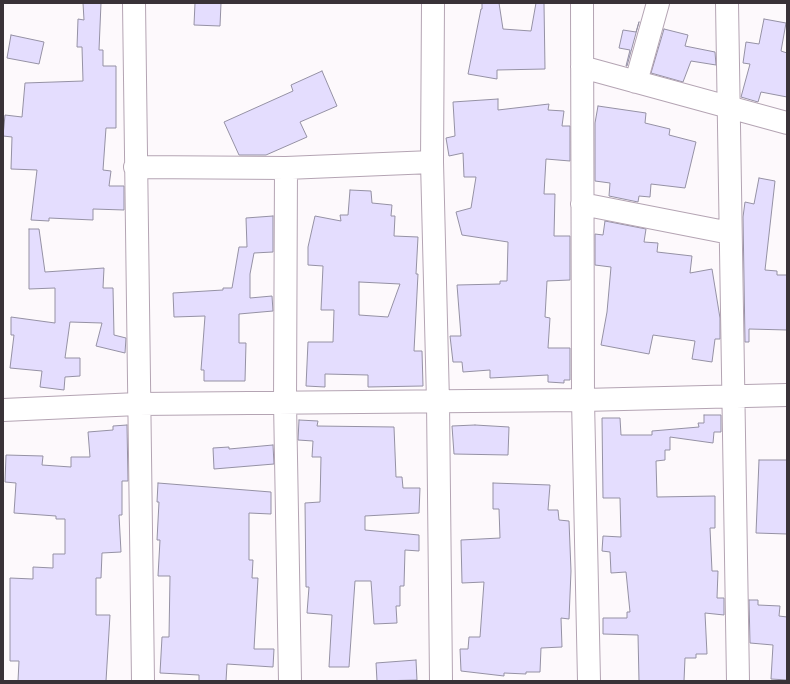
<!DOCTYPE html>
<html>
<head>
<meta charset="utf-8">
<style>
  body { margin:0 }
  #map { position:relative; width:790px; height:684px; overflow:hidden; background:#fdf9fc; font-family:"PT Sans Narrow",sans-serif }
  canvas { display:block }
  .frame { position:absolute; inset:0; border:4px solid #393238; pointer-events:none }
</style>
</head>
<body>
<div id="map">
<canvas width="790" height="684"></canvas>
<div class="frame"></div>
</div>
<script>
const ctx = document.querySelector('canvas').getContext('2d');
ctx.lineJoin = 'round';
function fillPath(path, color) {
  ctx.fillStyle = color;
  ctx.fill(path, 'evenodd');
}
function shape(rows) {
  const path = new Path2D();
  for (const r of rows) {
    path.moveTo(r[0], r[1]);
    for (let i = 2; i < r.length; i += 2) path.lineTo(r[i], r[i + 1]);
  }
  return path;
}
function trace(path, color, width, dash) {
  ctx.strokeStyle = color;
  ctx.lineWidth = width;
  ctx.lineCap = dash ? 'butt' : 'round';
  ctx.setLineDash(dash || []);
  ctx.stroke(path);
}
const building = shape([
  [83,3,101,3,99,50,103,50,103,66,116,66,116,128,106,128,103,170,111,171,109,186,124,186,124,210,93,209,93,220,49,218,49,221,31,220,37,170,11,169,12,137,3,136,5,115,22,117,25,83,83,81,82,47,77,47,78,19,84,20,83,3],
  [195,3,221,3,220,26,194,25,195,3],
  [482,3,499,3,503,29,531,31,536,3,544,3,545,69,497,70,497,79,468,74,481,9,482,9,482,3],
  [764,19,786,23,781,51,787,53,787,97,761,92,758,102,741,97,750,64,743,63,746,42,759,44,764,19],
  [639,22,627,66,626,66,630,50,619,48,623,30,636,32,639,22],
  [664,29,688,35,685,46,715,52,716,65,691,61,683,82,651,73,664,29],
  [11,35,44,42,39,64,7,58,11,35],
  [322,71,337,106,300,122,307,137,266,155,239,155,224,122,293,91,291,85,322,71],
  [498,99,498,110,549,104,548,110,564,111,562,126,570,126,570,161,546,159,544,194,555,194,554,236,570,236,570,280,547,281,545,317,550,318,548,348,570,348,570,380,564,380,564,383,548,382,548,375,490,378,490,370,463,372,462,362,453,362,450,336,461,336,457,285,500,284,500,281,507,281,508,242,462,235,456,212,471,208,476,177,464,177,463,153,449,156,446,138,455,136,453,102,498,99],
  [598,106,646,113,645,123,670,129,669,135,696,142,685,188,651,184,650,197,639,196,638,202,609,196,610,183,595,181,595,123,598,106],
  [759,178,775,181,765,270,777,271,777,275,787,275,787,330,749,329,749,342,745,342,743,217,745,202,754,204,759,178],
  [350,190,371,191,372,203,392,205,391,216,395,216,394,236,418,237,416,274,418,274,414,351,422,351,423,386,368,387,368,375,325,374,325,387,306,386,308,342,333,342,334,310,321,310,323,266,308,265,308,247,315,216,341,221,340,215,348,215,350,190],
  [359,282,400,284,388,317,359,315,359,282],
  [273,216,273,252,254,253,250,274,250,298,272,296,273,311,239,314,239,343,246,343,245,381,204,381,204,370,201,370,205,316,174,317,173,293,223,290,223,288,232,288,239,247,247,247,246,218,273,216],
  [605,221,646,229,644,242,658,243,657,252,692,256,690,273,712,269,720,318,720,339,715,339,712,362,692,359,695,341,653,335,649,354,601,345,607,312,611,267,595,265,595,234,603,235,605,221],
  [29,229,39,229,45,272,104,268,103,288,113,288,114,335,126,338,125,353,96,346,102,323,70,322,65,358,80,358,80,376,65,377,64,390,40,387,42,371,10,368,14,335,11,335,11,317,55,323,55,288,29,289,29,229],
  [704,415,721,415,721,432,714,432,713,443,670,437,670,450,665,450,665,460,656,461,657,497,715,496,715,528,710,528,712,571,718,571,717,598,724,598,724,615,705,613,707,654,696,654,696,658,685,658,684,681,639,681,638,635,603,634,603,618,627,618,627,612,630,612,626,572,611,573,610,552,602,551,603,536,621,537,620,498,603,498,602,418,620,418,621,435,652,435,652,431,699,427,698,423,704,423,704,415],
  [299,420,318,421,317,426,394,427,396,477,402,477,403,488,420,488,419,513,365,516,365,530,419,535,419,551,405,550,404,586,400,586,400,606,396,606,397,623,374,624,371,581,355,581,349,667,329,667,332,615,307,613,309,587,306,587,305,503,320,502,321,457,312,457,313,441,298,440,299,420],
  [127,425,128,481,122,481,122,515,119,515,121,552,102,553,101,578,96,578,96,615,110,615,106,681,18,681,19,661,10,661,10,578,33,579,33,567,53,568,53,554,65,554,65,519,56,519,56,516,14,513,16,483,5,482,6,455,43,456,42,465,71,467,71,457,90,457,88,432,113,430,113,426,127,425],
  [475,425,509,427,508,455,454,454,452,426,475,425],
  [273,445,274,464,214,469,213,448,229,447,229,449,273,445],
  [759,460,787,460,787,534,756,533,759,460],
  [158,483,271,492,271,514,249,513,249,560,253,560,252,578,258,578,254,649,274,649,273,667,227,664,226,681,199,681,199,675,160,673,162,637,169,637,170,576,158,576,160,540,157,540,159,502,157,502,158,483],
  [493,483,550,485,548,510,558,510,559,520,569,521,571,571,569,619,561,618,562,647,541,648,540,672,526,672,526,674,504,673,504,676,461,671,460,649,468,649,469,637,480,637,484,582,462,583,461,540,500,538,499,509,493,509,493,483],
  [749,600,758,600,758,605,780,606,779,616,787,617,787,680,771,679,773,645,750,643,749,600],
  [416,660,417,680,377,681,376,663,416,660]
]);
fillPath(building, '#e4ddfe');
trace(building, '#9591a4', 1);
const minor = shape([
  [134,3,143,681],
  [433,3,432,162,438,402,441,681],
  [582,3,583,400,589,681],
  [727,3,738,681],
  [582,67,787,123],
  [636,82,658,3],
  [135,167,286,168,432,162],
  [286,168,285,402,290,681],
  [582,204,730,233],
  [3,410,138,404,583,400,787,395]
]);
trace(minor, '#b4a4b3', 24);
trace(minor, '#fff', 22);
</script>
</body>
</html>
